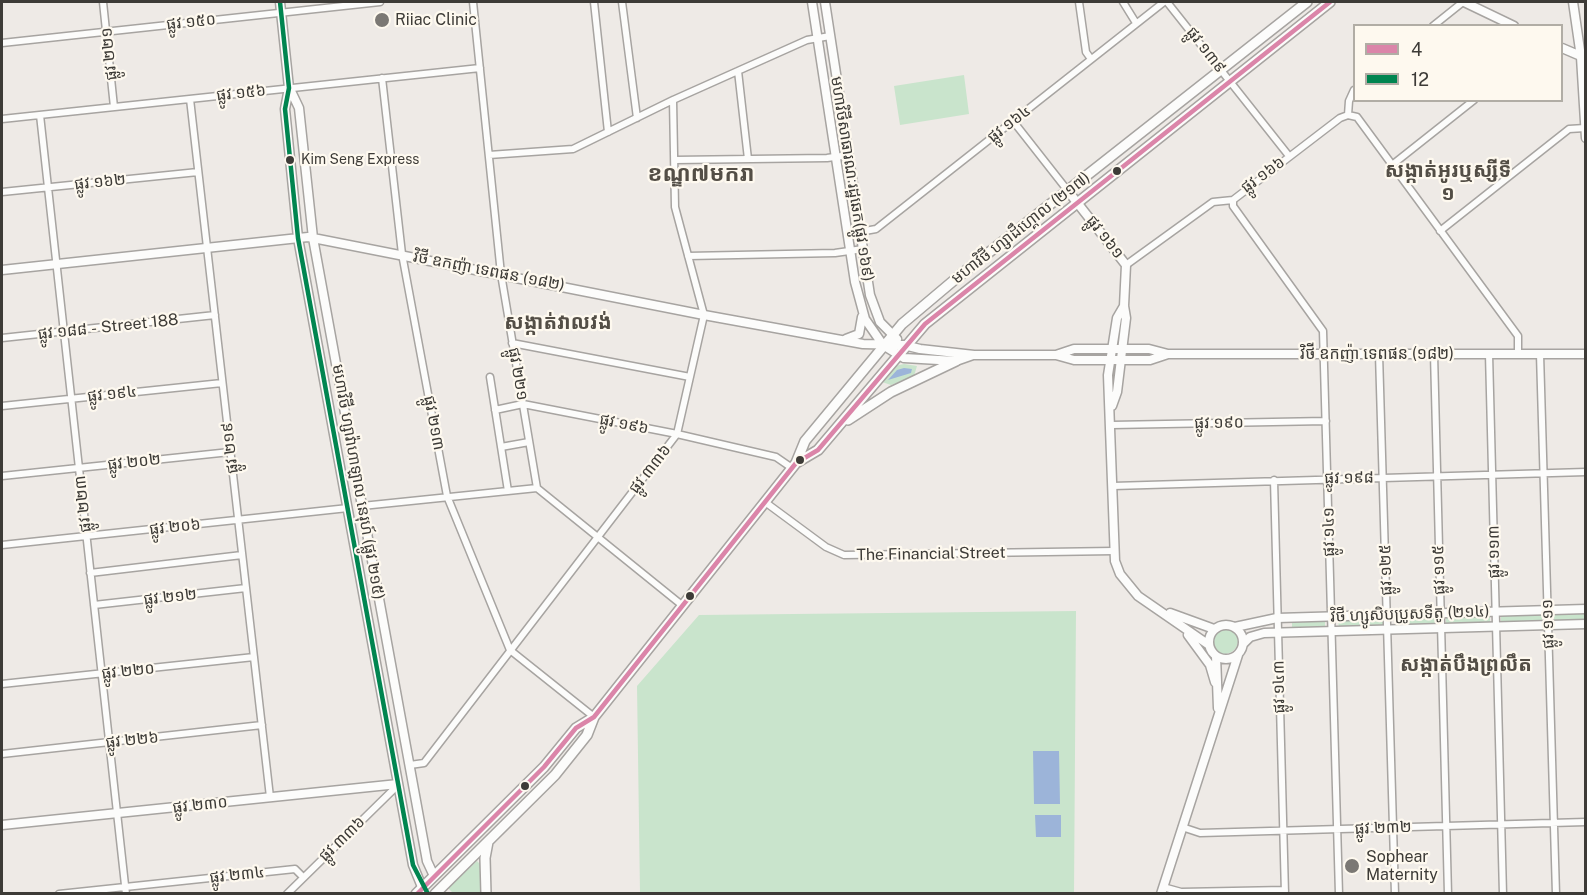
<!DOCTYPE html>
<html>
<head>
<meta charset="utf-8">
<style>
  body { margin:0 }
  #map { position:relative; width:1587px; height:895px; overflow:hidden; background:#eeeae6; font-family:"Public Sans",sans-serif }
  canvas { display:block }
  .frame { position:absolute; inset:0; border:3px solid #3d3b37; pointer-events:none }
  .legend { position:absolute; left:1353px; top:24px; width:210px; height:78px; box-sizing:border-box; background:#fef9ef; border:2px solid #b1ada5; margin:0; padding:8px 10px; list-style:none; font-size:18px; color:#3d3b37 }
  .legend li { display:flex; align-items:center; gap:12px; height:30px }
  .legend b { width:30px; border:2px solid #b1ada5 }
</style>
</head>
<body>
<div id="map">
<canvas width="1587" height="895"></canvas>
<div class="frame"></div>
<ul class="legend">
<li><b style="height:8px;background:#db85a9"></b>4</li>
<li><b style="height:8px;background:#008550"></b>12</li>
</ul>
</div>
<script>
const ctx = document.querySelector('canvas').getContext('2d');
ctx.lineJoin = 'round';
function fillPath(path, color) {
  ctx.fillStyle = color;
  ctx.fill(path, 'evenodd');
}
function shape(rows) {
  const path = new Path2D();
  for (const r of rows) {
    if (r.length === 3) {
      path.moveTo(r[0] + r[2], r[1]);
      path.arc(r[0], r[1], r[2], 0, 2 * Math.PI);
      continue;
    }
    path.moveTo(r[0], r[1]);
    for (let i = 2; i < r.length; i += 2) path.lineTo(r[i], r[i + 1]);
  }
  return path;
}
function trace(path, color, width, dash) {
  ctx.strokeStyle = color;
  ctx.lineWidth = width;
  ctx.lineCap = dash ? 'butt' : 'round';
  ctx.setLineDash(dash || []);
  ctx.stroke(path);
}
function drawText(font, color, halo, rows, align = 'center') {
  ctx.font = font + ' "Public Sans","Noto Sans Khmer",sans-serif';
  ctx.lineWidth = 4.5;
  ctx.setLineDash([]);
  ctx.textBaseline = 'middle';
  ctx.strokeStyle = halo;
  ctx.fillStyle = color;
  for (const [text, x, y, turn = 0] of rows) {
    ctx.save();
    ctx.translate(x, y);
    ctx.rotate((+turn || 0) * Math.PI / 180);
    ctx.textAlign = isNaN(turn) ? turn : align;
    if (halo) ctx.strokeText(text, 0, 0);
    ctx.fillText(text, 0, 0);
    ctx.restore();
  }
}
fillPath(shape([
  [964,75,969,114,900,125,894,86],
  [904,364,917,366,914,376,891,385,882,382,887,372,895,366],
  [1076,611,1074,893,640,893,637,686,699,615],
  [1585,614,1585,619,1554,621,1554,615],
  [1542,615,1542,621,1501,622,1501,616],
  [1490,616,1490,623,1446,625,1446,617],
  [1436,617,1437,624,1396,625,1396,618],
  [1384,619,1385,626,1339,628,1338,620],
  [1325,621,1325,628,1292,629,1292,622],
  [1224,640,14],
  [477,861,480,864,481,893,453,893,448,888]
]), '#c9e4cc');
fillPath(shape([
  [904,368,912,369,911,373,888,380,897,370],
  [1033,751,1059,751,1060,804,1034,804],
  [1035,815,1061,815,1061,837,1036,837]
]), '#9cb4d9');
const street = shape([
  [103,2,114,107],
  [473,2,501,274,537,488,683,606],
  [594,2,608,132],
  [622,2,637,118],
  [1079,2,1086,52,1091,59],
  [1123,2,1136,23],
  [1167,2,1289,156],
  [1433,26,1463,2],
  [2,43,380,2],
  [738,71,748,159],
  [382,78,402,254,447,496,510,650,594,717],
  [190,99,270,797],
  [40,115,126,894],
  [1348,115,1357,117,1518,336,1518,354],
  [1348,115,1349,101,1354,90],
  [2,119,480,68],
  [1013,121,1068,191],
  [489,155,573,149,673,100,807,40,830,36],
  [675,160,827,158,849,155],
  [1392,165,1474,100],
  [2,192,198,172],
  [1233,200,1233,206,1323,331,1339,894],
  [1440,231,1569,129,1585,128],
  [848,234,876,229,1164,2],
  [688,256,835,253,863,249],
  [1126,265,1213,202,1233,200,1340,118,1348,115],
  [2,338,215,315],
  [512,343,690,377],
  [1379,354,1395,894],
  [1434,354,1448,894],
  [1489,354,1503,894],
  [1540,354,1556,894],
  [490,377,508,491],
  [2,406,222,383],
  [495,410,523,404,677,434,776,457,792,468],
  [1112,425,1326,421],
  [501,447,529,442],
  [2,476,230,452],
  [1274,480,1285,894],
  [1113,486,1586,472],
  [765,502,826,547,844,555,1114,551],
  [362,506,537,488],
  [2,545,348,508],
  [90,573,242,555],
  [94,605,246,588],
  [2,684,254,657],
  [2,754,262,725],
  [410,765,424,763,677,434,704,315,675,207,673,100],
  [1182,827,1200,833,1586,822],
  [1163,887,1181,892,1285,890],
  [59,894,295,869,303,877],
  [287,894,398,785]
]);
const secondary = shape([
  [280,2,289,88,285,109,298,238,413,865,422,887],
  [812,2,855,282,865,319,883,345,904,358,956,361,973,355],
  [825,2,870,295,880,322,897,339],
  [1464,2,1514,26],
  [1573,2,1581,57,1586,138],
  [1562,48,1583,57],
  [290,89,299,108,313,238,427,861,434,876],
  [1068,191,1126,265,1124,306,1126,318,1117,392,1112,406],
  [2,270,308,237,704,315,863,344,904,345,920,349,974,355,1056,355,1074,360,1150,360,1168,354],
  [1124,306,1117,318,1108,375,1115,561,1120,574,1138,596,1209,645],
  [846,339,859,334,862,317],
  [1056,355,1074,349,1149,349,1168,354,1586,354],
  [1170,613,1214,629],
  [1226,642,17],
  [1235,627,1277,618,1586,609],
  [1188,635,1210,665,1215,682],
  [1243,644,1250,637,1264,633,1586,624],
  [1216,656,1218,708],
  [2,825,398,784],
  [1161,894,1238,655]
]);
const primary = shape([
  [848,420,891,392,956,361],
  [796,463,818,450,925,324,1330,2],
  [416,894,544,767,576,728,594,717],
  [435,894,555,775,587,735,594,717,796,463,805,441,902,324,959,276,1307,2],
  [486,894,485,858,488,842]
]);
trace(street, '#a7a4a1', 9);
trace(secondary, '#a7a4a1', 11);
trace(primary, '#a7a4a1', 12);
trace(street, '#fcfcfb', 6);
trace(secondary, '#fcfcfb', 8);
trace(primary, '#fcfcfb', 9);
trace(shape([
  [417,894,544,767,576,728,594,717,796,463,818,450,925,324,1330,2]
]), '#db85a9', 4.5);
trace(shape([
  [280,2,289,88,285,109,298,238,413,865,428,894]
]), '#008550', 4.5);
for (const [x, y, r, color] of [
  [382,20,8,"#7b7874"],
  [290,160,5,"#3d3b37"],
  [1117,171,5,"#3d3b37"],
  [800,460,5,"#3d3b37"],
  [690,596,5,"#3d3b37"],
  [525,786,5,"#3d3b37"],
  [1352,866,8,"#7b7874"]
]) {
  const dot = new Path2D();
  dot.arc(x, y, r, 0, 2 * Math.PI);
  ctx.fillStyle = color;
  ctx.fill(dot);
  trace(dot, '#fef9ef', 2);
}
drawText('14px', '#3d3b37', '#fef9ef', [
  ["Kim Seng Express",301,160]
], 'left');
drawText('16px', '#3d3b37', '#fef9ef', [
  ["Riiac Clinic",395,20],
  ["Sophear",1366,857],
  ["Maternity",1366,875]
], 'left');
drawText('16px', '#3d3b37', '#fef9ef', [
  ["ផ្លូវ ១៥០",191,22,-6],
  ["ផ្លូវ ១៣៩",1206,50,52],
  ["ផ្លូវ ២២១",109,54,-96],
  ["ផ្លូវ ១៥៦",241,93,-6],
  ["ផ្លូវ ១៦៤",1009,124,-38],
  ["ផ្លូវ ១៦៦",1263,175,-36],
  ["មហាវិថីសាធារណៈរដ្ឋឆេក(ផ្លូវ ១៦៩)",852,179,81],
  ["ផ្លូវ ១៦២",100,182,-6],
  ["មហាវិថី ហ្សាដឹហ្គោល (២១៧)",1021,228,-38],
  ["ផ្លូវ ១៦១",1105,237,52],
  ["វិថី ឧកញ៉ា ទេពផន (១៨២)",489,271,11],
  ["ផ្លូវ ១៨៨ - Street 188",108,327,-6],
  ["វិថី ឧកញ៉ា ទេពផន (១៨២)",1377,354],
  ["ផ្លូវ ២២១",518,374,80],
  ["ផ្លូវ ១៩៤",112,394,-6],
  ["ផ្លូវ ២១៣",434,423,79],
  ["ផ្លូវ ១៩០",1219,423,-1],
  ["ផ្លូវ ១៩៦",624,424,11],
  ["ផ្លូវ ២១៩",230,448,-97],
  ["ផ្លូវ ២០២",134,462,-6],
  ["ផ្លូវ ៣៣៦",650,469,-52],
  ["ផ្លូវ ១៩៨",1349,478,-1],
  ["មហាវិថី ហ្សាវ៉ាហាឡាល នេរុហ៍ (ផ្លូវ ២១៥)",358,482,80],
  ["ផ្លូវ ២២៣",83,504,-96],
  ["ផ្លូវ ២០៦",175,527,-6],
  ["ផ្លូវ ១៤១",1329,532,-91],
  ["ផ្លូវ ១១៣",1494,552,-91],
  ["The Financial Street",931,554,-1],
  ["ផ្លូវ ១២៥",1386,570,-92],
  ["ផ្លូវ ១១៥",1439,570,-92],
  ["ផ្លូវ ២១២",170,597,-6],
  ["វិថី ហ្សូសិបប្រូសទីតូ (២១៤)",1410,614,-2],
  ["ផ្លូវ ១១១",1548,624,-92],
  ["ផ្លូវ ២២០",128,671,-6],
  ["ផ្លូវ ១៤៣",1279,687,-91],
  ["ផ្លូវ ២២៦",132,740,-6],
  ["ផ្លូវ ២៣០",200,805,-6],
  ["ផ្លូវ ២៣២",1383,828,-2],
  ["ផ្លូវ ៣៣៦",342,839,-44],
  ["ផ្លូវ ២៣៤",237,875,-6]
]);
drawText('bold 20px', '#534e46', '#fef9ef', [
  ["សង្កាត់អូរឬស្សីទី",1448,171],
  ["១",1448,194],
  ["សង្កាត់វាលវង់",558,323],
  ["សង្កាត់បឹងព្រលឹត",1466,665]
]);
drawText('bold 22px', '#534e46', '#fef9ef', [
  ["ខណ្ឌ៧មករា",701,174]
]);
</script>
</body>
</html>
